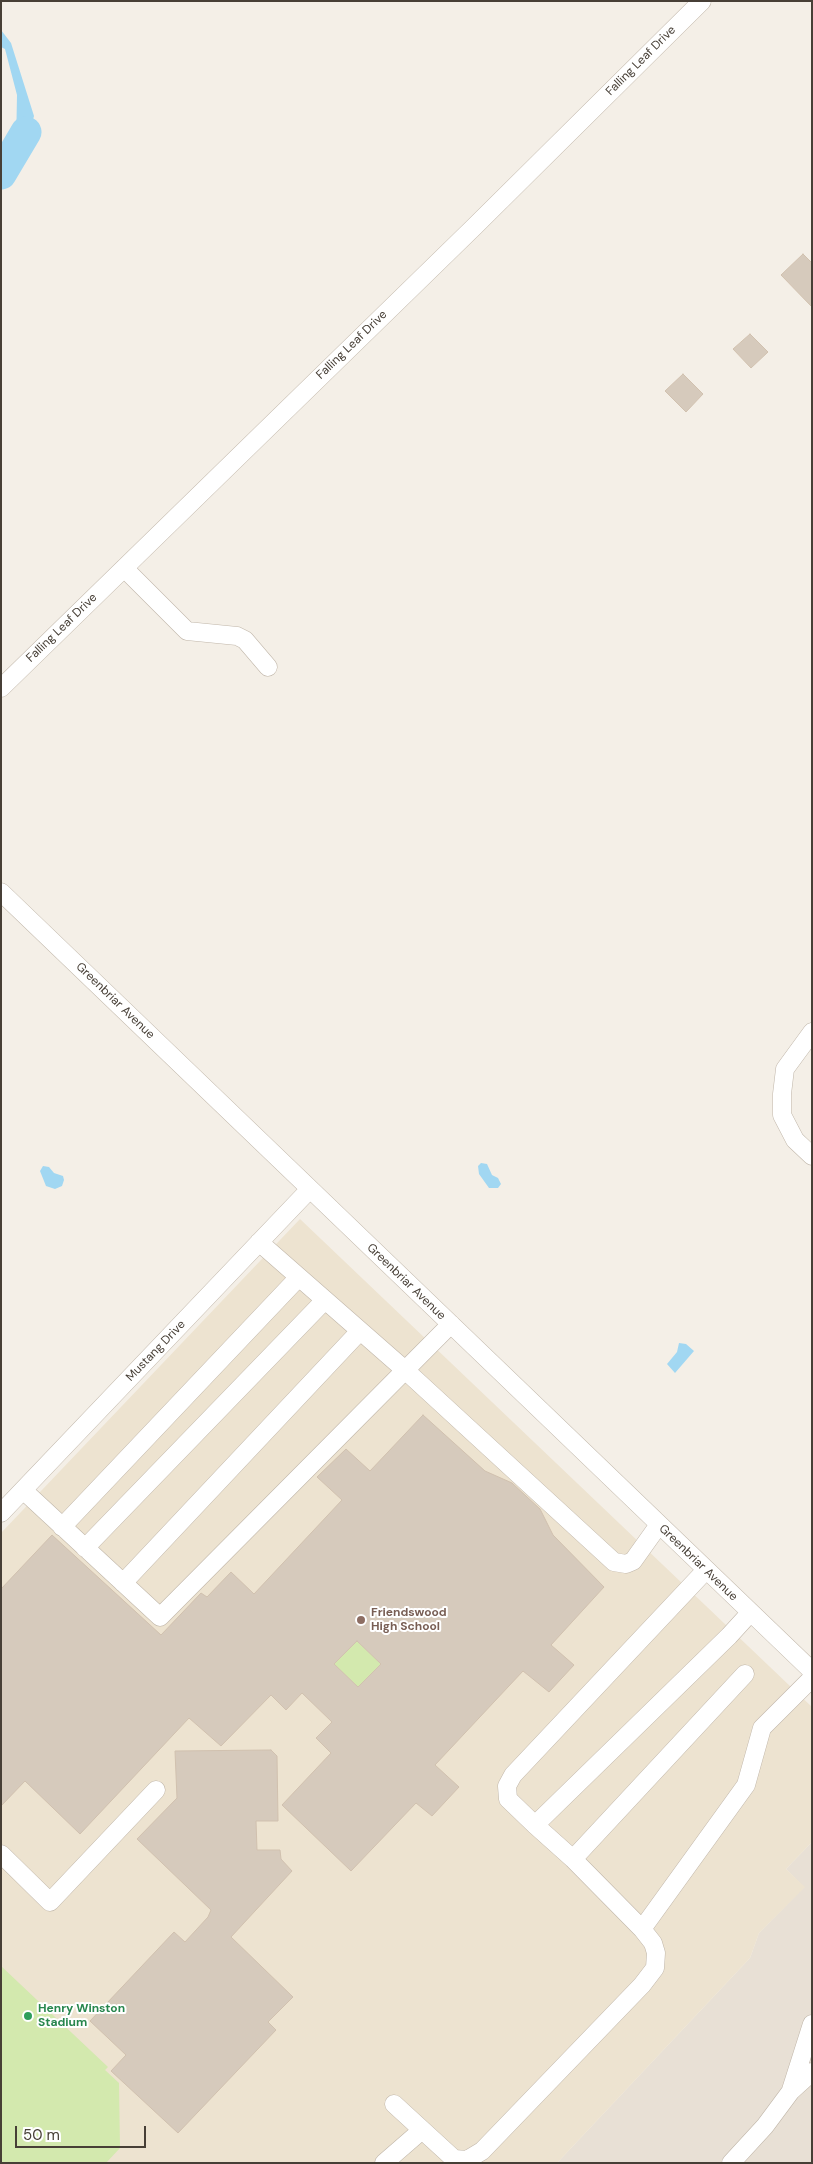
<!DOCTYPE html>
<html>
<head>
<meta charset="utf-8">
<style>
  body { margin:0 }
  #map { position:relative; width:813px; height:2164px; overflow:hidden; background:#f4efe7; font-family:"DM Sans",sans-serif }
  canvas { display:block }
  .frame { position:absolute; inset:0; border:2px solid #473f36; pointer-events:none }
  .scale { position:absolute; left:15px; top:2126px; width:131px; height:22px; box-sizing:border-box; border:2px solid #473f36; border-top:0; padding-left:6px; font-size:15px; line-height:18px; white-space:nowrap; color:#473f36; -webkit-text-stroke:4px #fff; paint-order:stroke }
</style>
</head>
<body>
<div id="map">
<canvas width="813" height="2164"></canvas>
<div class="frame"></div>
<div class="scale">50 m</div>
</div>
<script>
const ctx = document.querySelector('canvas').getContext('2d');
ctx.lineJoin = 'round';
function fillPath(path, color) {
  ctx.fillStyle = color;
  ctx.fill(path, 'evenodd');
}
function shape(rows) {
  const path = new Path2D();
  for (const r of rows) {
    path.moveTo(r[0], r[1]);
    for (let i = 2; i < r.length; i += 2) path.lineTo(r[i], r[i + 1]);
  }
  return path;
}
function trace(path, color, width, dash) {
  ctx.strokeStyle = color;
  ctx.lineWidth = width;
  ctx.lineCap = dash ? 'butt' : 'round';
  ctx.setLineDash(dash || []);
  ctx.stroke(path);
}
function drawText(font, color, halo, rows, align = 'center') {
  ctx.font = font + ' "DM Sans",sans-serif';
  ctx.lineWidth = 4;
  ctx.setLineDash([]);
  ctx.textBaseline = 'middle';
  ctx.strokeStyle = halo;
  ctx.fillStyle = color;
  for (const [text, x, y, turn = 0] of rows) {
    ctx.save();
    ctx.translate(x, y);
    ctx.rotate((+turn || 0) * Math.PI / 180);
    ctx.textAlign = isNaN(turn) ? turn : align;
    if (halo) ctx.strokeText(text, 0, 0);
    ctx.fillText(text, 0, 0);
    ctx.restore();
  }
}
fillPath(shape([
  [812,1842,812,2163,557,2163,750,1958,759,1933,804,1887,786,1869]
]), '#e8e0d5');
fillPath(shape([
  [300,1219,812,1707,812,1842,786,1869,805,1887,759,1933,750,1958,557,2163,1,2163,1,1533]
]), '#ede3d0');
fillPath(shape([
  [357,1641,381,1664,358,1687,334,1664],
  [1,1966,108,2067,105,2070,119,2083,120,2148,106,2163,1,2163]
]), '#d3e9ae');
fillPath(shape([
  [1,30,11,43,34,116,26,145,6,168,1,170,1,157,16,148,17,95,5,49,1,47],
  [481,1163,487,1164,492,1175,498,1178,501,1184,498,1188,489,1188,479,1174,478,1166],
  [43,1166,49,1167,54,1173,63,1176,64,1180,62,1186,55,1189,46,1186,40,1171],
  [679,1343,686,1344,694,1351,675,1373,667,1364,677,1352]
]), '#a1d7f2');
trace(shape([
  [1,174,26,132]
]), '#a1d7f2', 31);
const building = shape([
  [803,254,812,263,812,307,781,275,803,254],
  [750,334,768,352,751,368,733,349,750,334],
  [683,374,703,394,686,412,665,391,683,374],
  [423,1415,485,1471,512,1483,540,1509,553,1535,604,1587,551,1645,574,1665,549,1692,523,1671,435,1765,459,1787,432,1816,416,1803,351,1871,282,1805,331,1753,316,1738,332,1722,302,1693,286,1710,271,1695,221,1746,189,1718,80,1834,25,1781,1,1806,1,1589,52,1535,161,1635,201,1593,207,1597,231,1572,254,1594,342,1500,317,1477,346,1449,370,1471,423,1415],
  [357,1641,381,1664,358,1687,334,1664,357,1641],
  [271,1750,277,1756,278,1821,256,1821,257,1850,280,1850,281,1859,292,1871,231,1937,293,1997,268,2022,276,2030,178,2133,111,2071,126,2055,90,2021,174,1932,185,1942,208,1917,211,1910,137,1839,177,1798,175,1751,271,1750]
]);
fillPath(building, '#d6cabc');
trace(building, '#d1c1af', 1);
const minor = shape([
  [124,568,187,631,237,636,245,640,268,667],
  [1,688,475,226,702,1],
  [1,892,812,1671],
  [812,1032,785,1069,782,1094,782,1115,795,1140,812,1156],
  [259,1242,405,1370,614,1562,626,1564,633,1561,658,1526],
  [23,1490,160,1617,451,1324],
  [1,1513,310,1189],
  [62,1527,299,1277],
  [85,1548,325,1300],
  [705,1571,513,1775,507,1786,508,1799,535,1825,729,1636,750,1613],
  [123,1583,360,1331],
  [1,1854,50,1902,156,1790],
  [573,1859,745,1674],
  [642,1929,746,1785,762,1728,812,1678],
  [791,2090,812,2024],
  [394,2104,454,2159,467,2160,482,2151,642,1985,655,1968,656,1953,653,1943,642,1929,573,1859,535,1825],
  [384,2163,422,2130],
  [731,2163,765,2126,791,2091,812,2072]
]);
trace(minor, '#c0b6a9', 19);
trace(minor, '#fff', 18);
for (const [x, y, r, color] of [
  [361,1620,5,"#8d6e63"],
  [28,2016,5,"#2e9e5b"]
]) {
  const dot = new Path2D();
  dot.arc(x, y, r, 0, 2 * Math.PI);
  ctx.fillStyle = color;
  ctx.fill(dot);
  trace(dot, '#fff', 2);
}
drawText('12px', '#473f36', '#fff', [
  ["Falling Leaf Drive",641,61,-45],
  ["Falling Leaf Drive",352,345,-44],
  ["Falling Leaf Drive",62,628,-44],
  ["Greenbriar Avenue",115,1001,44],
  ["Greenbriar Avenue",406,1282,44],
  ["Mustang Drive",156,1351,-46],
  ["Greenbriar Avenue",698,1563,44]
]);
drawText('bold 12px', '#785e54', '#fff', [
  ["Friendswood",371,1613],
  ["High School",371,1627]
], 'left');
drawText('bold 12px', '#27864d', '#fff', [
  ["Henry Winston",38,2009],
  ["Stadium",38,2023]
], 'left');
</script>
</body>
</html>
